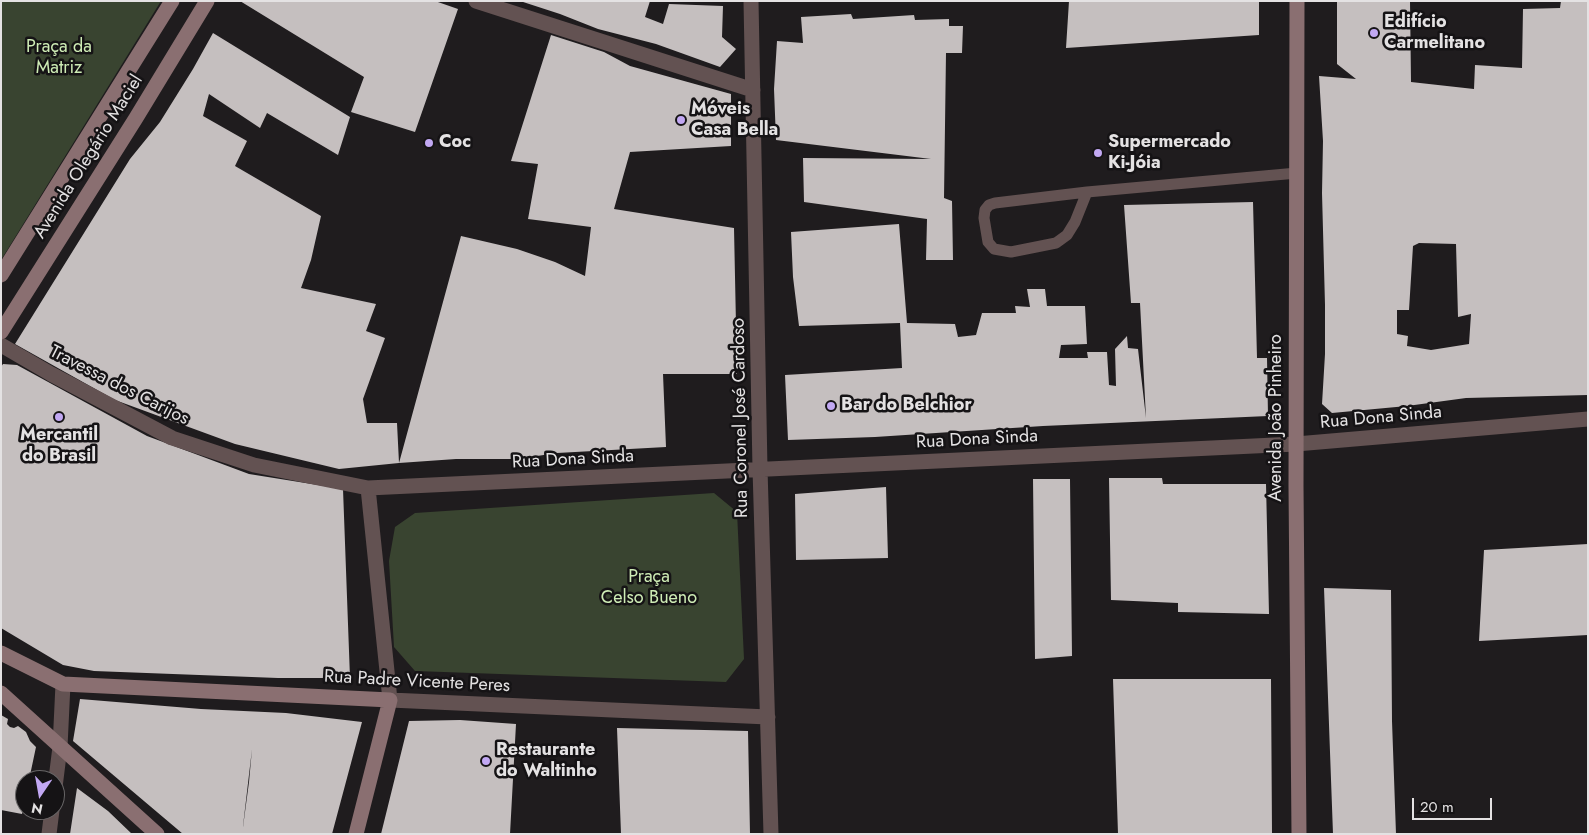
<!DOCTYPE html>
<html>
<head>
<meta charset="utf-8">
<style>
  body { margin:0 }
  #map { position:relative; width:1589px; height:835px; overflow:hidden; background:#1f1c1e; font-family:Jost,sans-serif }
  canvas { display:block }
  .frame { position:absolute; inset:0; border:2px solid #e4e2e3; pointer-events:none }
  .north { position:absolute; left:15px; top:770px; width:50px; height:50px; box-sizing:border-box; background:#151315; border:1px solid #686667; border-radius:50%; rotate:192deg; font-size:14px; font-weight:700; line-height:20px; text-align:center; color:#e4e2e3 }
  .north::after { content:''; display:block; margin:auto; width:18px; height:22px; background:#c2a8f3; clip-path:polygon(50% 0,100% 100%,50% 72%,0 100%) }
  .scale { position:absolute; left:1412px; top:798px; width:80px; height:22px; box-sizing:border-box; border:2px solid #e4e2e3; border-top:0; padding-left:6px; font-size:15px; line-height:18px; white-space:nowrap; color:#e4e2e3; -webkit-text-stroke:4px #151315; paint-order:stroke }
</style>
</head>
<body>
<div id="map">
<canvas width="1589" height="835"></canvas>
<div class="frame"></div>
<div class="north">N</div>
<div class="scale">20 m</div>
</div>
<script>
const ctx = document.querySelector('canvas').getContext('2d');
ctx.lineJoin = 'round';
function fillPath(path, color) {
  ctx.fillStyle = color;
  ctx.fill(path, 'evenodd');
}
function shape(rows) {
  const path = new Path2D();
  for (const r of rows) {
    path.moveTo(r[0], r[1]);
    for (let i = 2; i < r.length; i += 2) path.lineTo(r[i], r[i + 1]);
  }
  return path;
}
function trace(path, color, width, dash) {
  ctx.strokeStyle = color;
  ctx.lineWidth = width;
  ctx.lineCap = dash ? 'butt' : 'round';
  ctx.setLineDash(dash || []);
  ctx.stroke(path);
}
function drawText(font, color, halo, rows, align = 'center') {
  ctx.font = font + ' Jost,sans-serif';
  ctx.lineWidth = 5;
  ctx.setLineDash([]);
  ctx.textBaseline = 'middle';
  ctx.strokeStyle = halo;
  ctx.fillStyle = color;
  for (const [text, x, y, turn = 0] of rows) {
    ctx.save();
    ctx.translate(x, y);
    ctx.rotate((+turn || 0) * Math.PI / 180);
    ctx.textAlign = isNaN(turn) ? turn : align;
    if (halo) ctx.strokeText(text, 0, 0);
    ctx.fillText(text, 0, 0);
    ctx.restore();
  }
}
fillPath(shape([
  [1,1,161,1,1,260],
  [714,493,737,512,744,659,726,682,415,671,394,647,389,561,395,527,415,513]
]), '#394430');
fillPath(shape([
  [240,1,435,1,458,9,415,132,351,112,364,77],
  [520,1,650,1,645,17,663,24,669,4,723,6,722,37,736,49,720,67,656,44,598,29,560,14],
  [1069,1,1259,1,1259,35,1066,48],
  [1337,1,1410,1,1411,82,1474,89,1475,65,1522,68,1523,9,1560,8,1561,1,1588,1,1588,395,1466,398,1407,406,1332,413,1322,404,1325,354,1325,305,1322,193,1323,141,1319,76,1356,79,1337,64],
  [1419,243,1456,244,1458,317,1471,314,1469,344,1431,350,1407,346,1408,336,1397,334,1397,310,1409,310,1413,246],
  [851,14,853,19,914,15,915,20,949,19,949,26,963,26,962,53,946,53,944,198,952,201,953,260,926,260,927,219,804,202,803,158,931,159,776,140,774,89,777,41,803,43,801,17],
  [213,33,350,117,338,155,267,113,260,128,209,94,203,116,247,141,235,166,321,216,311,260,301,288,376,304,366,331,385,338,363,399,367,423,397,423,399,463,339,469,235,444,115,400,15,344,130,159,160,122,193,69],
  [551,35,604,52,630,66,731,94,731,146,630,152,614,209,734,228,737,374,663,374,666,447,557,453,517,459,456,459,399,463,461,236,517,249,555,262,585,276,591,227,528,219,538,164,511,161],
  [1253,202,1257,358,1267,358,1268,416,1043,426,875,437,788,440,785,375,902,368,900,323,799,326,793,277,791,232,899,224,907,323,955,324,958,337,976,335,982,313,1016,313,1015,306,1030,307,1027,289,1045,289,1047,306,1085,306,1087,344,1061,345,1059,358,1088,358,1087,352,1107,352,1109,385,1116,386,1115,349,1127,336,1128,348,1138,349,1146,418,1140,303,1131,303,1124,205],
  [3,364,17,365,147,436,249,474,343,489,350,678,278,678,94,671,63,665,1,628,1,367],
  [1109,478,1162,478,1163,484,1266,484,1269,614,1178,612,1178,603,1111,600],
  [1033,479,1070,479,1072,656,1035,659],
  [886,487,888,558,796,560,795,494],
  [1588,544,1588,635,1479,641,1484,550],
  [1324,588,1391,590,1392,721,1396,834,1333,834],
  [1113,679,1271,679,1272,833,1118,834],
  [80,699,201,709,286,713,362,722,332,834,183,834,73,741],
  [252,749,249,782,243,827,243,826],
  [1,715,8,719,7,724,10,727,14,728,18,726,26,732,30,741,36,747,29,780,25,780,25,801,22,814,1,810],
  [460,720,516,724,510,834,381,834,409,721],
  [617,728,748,731,750,834,621,834],
  [77,788,108,811,132,834,70,834]
]), '#c5bfbf');
trace(shape([
  [1087,192,1075,222,1067,235,1056,243,1011,252,994,249,988,242,984,218,985,210,989,205,995,203,1087,192,1297,173]
]), '#635252', 11);
trace(shape([
  [476,1,753,90],
  [751,1,760,469,771,834],
  [1,345,51,374,172,438,254,465,368,488,1296,444,1588,419],
  [368,488,390,700,768,717],
  [55,787,60,747,63,684],
  [49,834,52,810]
]), '#635252', 15);
trace(shape([
  [1297,1,1296,486,1299,834],
  [1,275,172,1],
  [1,332,136,118,207,1],
  [1,653,63,684,390,700,356,834],
  [1,693,157,834]
]), '#8a6f71', 15);
for (const [x, y, r, color] of [
  [1374,33,5,"#c2a8f3"],
  [681,120,5,"#c2a8f3"],
  [429,143,5,"#c2a8f3"],
  [1098,153,5,"#c2a8f3"],
  [831,406,5,"#c2a8f3"],
  [59,417,5,"#c2a8f3"],
  [486,761,5,"#c2a8f3"]
]) {
  const dot = new Path2D();
  dot.arc(x, y, r, 0, 2 * Math.PI);
  ctx.fillStyle = color;
  ctx.fill(dot);
  trace(dot, '#151315', 2);
}
drawText('bold 18px', '#e4e2e3', '#151315', [
  ["Edifício",1384,23],
  ["Carmelitano",1384,44],
  ["Móveis",691,110],
  ["Casa Bella",691,131],
  ["Coc",439,143],
  ["Supermercado",1108,143],
  ["Ki-Jóia",1108,164],
  ["Bar do Belchior",841,406],
  ["Mercantil",59,436,"center"],
  ["do Brasil",59,457,"center"],
  ["Restaurante",496,751],
  ["do Waltinho",496,772]
], 'left');
drawText('18px', '#ceecb5', '#151315', [
  ["Praça da",59,48],
  ["Matriz",59,69],
  ["Praça",649,578],
  ["Celso Bueno",649,599]
]);
drawText('18px', '#e4e2e3', '#151315', [
  ["Avenida Olegário Maciel",89,157,-58],
  ["Travessa dos Carijos",119,386,27],
  ["Rua Coronel José Cardoso",741,418,-91],
  ["Avenida João Pinheiro",1277,418,-90],
  ["Rua Dona Sinda",1381,418,-5],
  ["Rua Dona Sinda",977,440,-3],
  ["Rua Dona Sinda",573,460,-3],
  ["Rua Padre Vicente Peres",417,682,3]
]);
</script>
</body>
</html>
